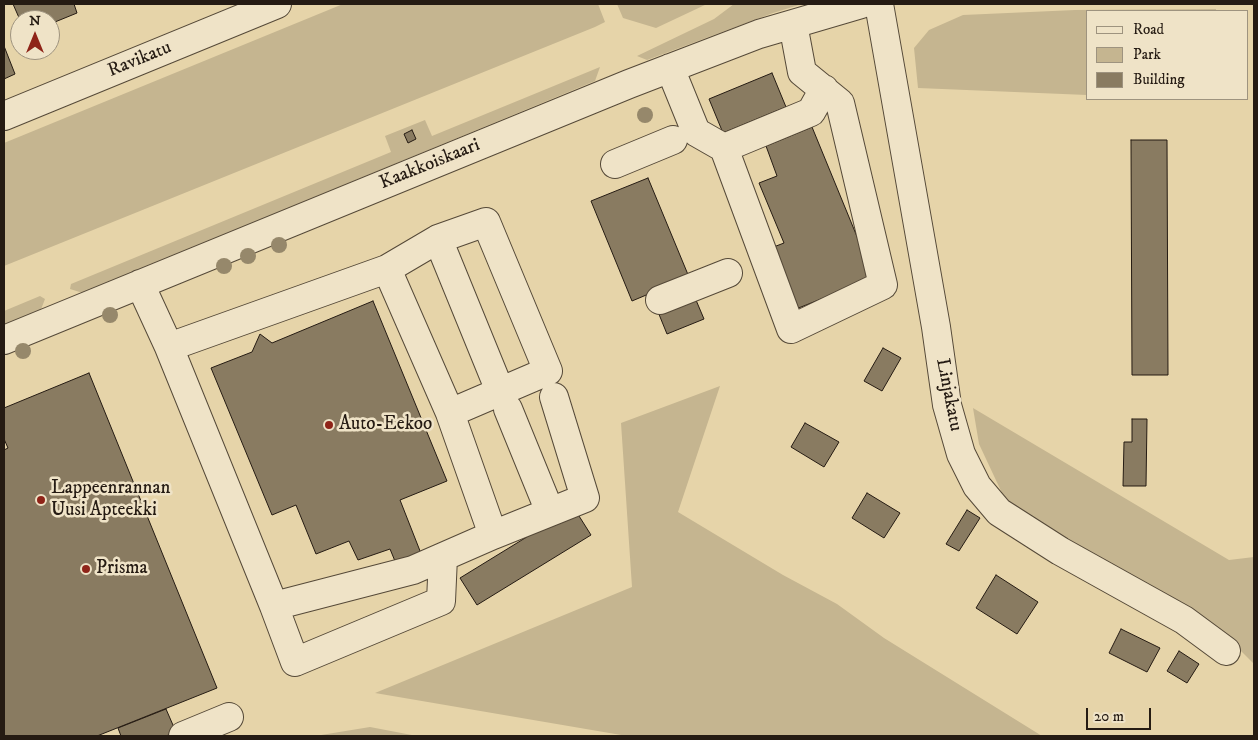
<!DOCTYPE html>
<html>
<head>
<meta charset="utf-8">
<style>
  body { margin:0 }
  #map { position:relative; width:1258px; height:740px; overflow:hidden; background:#e6d4a9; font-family:"IM FELL DW Pica",serif }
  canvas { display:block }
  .frame { position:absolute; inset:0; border:5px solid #251b13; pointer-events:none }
  .legend { position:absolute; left:1086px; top:10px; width:162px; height:90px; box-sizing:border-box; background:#efe3c7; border:1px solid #9e937f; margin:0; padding:6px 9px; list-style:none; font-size:15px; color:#251b13 }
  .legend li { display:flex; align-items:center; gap:10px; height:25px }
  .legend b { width:25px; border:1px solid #9e937f }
  .north { position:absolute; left:10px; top:10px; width:50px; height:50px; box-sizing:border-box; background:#efe3c7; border:1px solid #9e937f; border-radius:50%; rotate:0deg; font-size:14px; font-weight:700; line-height:20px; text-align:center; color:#251b13 }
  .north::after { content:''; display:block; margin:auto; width:18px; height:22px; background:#8f2418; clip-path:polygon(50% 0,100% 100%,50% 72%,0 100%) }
  .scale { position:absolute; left:1086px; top:708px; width:65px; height:22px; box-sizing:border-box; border:2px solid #251b13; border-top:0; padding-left:6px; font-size:15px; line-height:18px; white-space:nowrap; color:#251b13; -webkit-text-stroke:4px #efe3c7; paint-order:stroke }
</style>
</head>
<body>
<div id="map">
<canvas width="1258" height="740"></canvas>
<div class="frame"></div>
<ul class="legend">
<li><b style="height:6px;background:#efe3c7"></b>Road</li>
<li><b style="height:14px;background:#c5b590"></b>Park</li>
<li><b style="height:14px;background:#897b61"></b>Building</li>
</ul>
<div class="north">N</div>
<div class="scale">20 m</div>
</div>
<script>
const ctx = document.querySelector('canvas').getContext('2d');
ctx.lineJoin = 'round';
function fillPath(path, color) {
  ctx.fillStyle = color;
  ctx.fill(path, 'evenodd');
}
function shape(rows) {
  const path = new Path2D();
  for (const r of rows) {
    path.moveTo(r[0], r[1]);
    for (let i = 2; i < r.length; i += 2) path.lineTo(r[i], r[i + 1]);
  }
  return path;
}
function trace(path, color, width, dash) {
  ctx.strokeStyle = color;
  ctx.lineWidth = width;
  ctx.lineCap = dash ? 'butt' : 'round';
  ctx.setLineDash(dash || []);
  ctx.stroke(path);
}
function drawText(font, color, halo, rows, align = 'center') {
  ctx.font = font + ' "IM FELL DW Pica",serif';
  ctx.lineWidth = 5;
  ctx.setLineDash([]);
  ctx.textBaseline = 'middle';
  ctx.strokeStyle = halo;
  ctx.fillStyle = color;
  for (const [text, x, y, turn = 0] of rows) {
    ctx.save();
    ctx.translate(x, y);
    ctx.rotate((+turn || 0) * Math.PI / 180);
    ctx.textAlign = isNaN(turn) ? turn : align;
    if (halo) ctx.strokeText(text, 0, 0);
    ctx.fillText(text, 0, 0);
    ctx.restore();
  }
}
fillPath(shape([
  [343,4,598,4,605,22,595,27,4,266,4,143],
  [617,4,707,4,656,28,623,18],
  [734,4,802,4,773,13,647,60,637,56,714,19],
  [1216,9,1216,11,1087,11,1087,95,918,88,914,48,929,30,963,15,1075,10],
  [600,67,595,81,83,293,70,289,71,284,391,152,385,136,425,120,432,136],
  [40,296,45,299,40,312,4,326,4,311],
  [720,386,678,512,783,575,837,604,884,638,1042,736,627,736,375,693,632,587,621,423],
  [973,408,1229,560,1254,557,1254,664,1219,629,1009,508,979,444],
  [370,727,417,736,315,736]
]), '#c5b590');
const building = shape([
  [13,4,74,4,77,13,50,24,50,20,20,20,13,4],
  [4,46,15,74,4,79,4,46],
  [772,73,786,107,723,133,709,99,772,73],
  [812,127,874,278,796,309,771,248,784,243,759,183,777,176,766,146,812,127],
  [412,130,416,139,408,143,404,134,412,130],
  [1131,140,1167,140,1168,375,1132,375,1131,140],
  [648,178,689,277,632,301,591,201,648,178],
  [693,293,704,319,667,334,656,307,693,293],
  [373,301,447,481,400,500,422,556,397,566,390,549,358,560,349,541,316,554,296,505,272,515,211,368,252,352,260,334,272,343,373,301],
  [883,348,901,358,882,391,864,381,883,348],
  [89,373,217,688,97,736,4,736,4,450,8,448,4,439,4,408,89,373],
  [1132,419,1147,419,1146,486,1123,486,1124,442,1132,442,1132,419],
  [805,423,839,442,824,467,791,447,805,423],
  [867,493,900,513,884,538,852,518,867,493],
  [574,508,591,535,477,605,460,578,574,508],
  [967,510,980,518,959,551,946,544,967,510],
  [996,575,1038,602,1017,634,976,608,996,575],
  [1121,629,1160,648,1147,672,1109,653,1121,629],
  [1179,651,1199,664,1187,683,1167,671,1179,651],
  [166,709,176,732,166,736,121,736,118,728,166,709]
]);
fillPath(building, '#897b61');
trace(building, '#251b13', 1);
const minor = shape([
  [879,4,936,327,947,405,961,454,977,486,999,512,1060,551,1184,620,1226,651],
  [670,68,696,132,724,148,791,329,883,285,840,103,802,72,793,24],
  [4,116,277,4],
  [724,148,811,112,824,89],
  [615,164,673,140],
  [438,239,500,391],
  [387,269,438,239,486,222,548,371,450,413],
  [140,284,169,347,274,606,413,570,493,535,450,413,387,269,169,347],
  [660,300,728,273],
  [4,340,629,84,759,34,861,4],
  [508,409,550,512],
  [493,535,585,498,554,397],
  [274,606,295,662,441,601,443,557],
  [183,736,229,717]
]);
trace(minor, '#554938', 30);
trace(minor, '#efe3c7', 28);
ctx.fillStyle = '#96886b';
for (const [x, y] of [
  [645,115],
  [279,245],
  [248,256],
  [224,266],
  [110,315],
  [23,351]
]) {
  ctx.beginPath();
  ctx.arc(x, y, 8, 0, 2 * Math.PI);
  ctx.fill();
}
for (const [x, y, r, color] of [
  [329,425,5,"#8f2418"],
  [41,500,5,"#8f2418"],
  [86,569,5,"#8f2418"]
]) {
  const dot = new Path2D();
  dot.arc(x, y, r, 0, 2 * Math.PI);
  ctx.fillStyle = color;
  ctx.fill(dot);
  trace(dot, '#efe3c7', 2);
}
drawText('19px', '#251b13', '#efe3c7', [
  ["Ravikatu",140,60,-22],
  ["Kaakkoiskaari",430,165,-22],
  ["Linjakatu",948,395,79]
]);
drawText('19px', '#251b13', '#efe3c7', [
  ["Auto-Eekoo",339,425],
  ["Lappeenrannan",51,489],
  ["Uusi Apteekki",51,511],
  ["Prisma",96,569]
], 'left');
</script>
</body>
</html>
